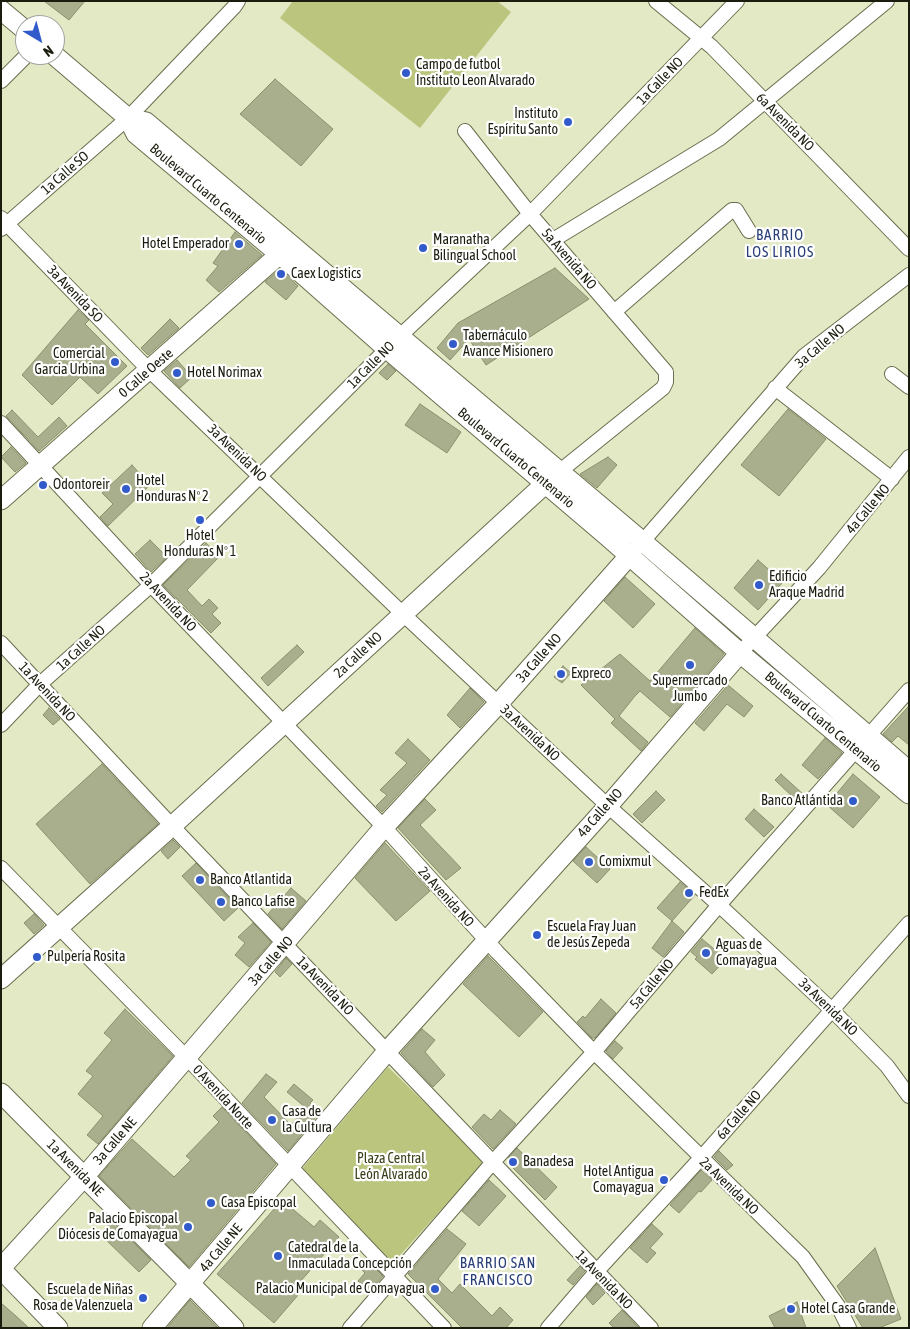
<!DOCTYPE html>
<html>
<head>
<meta charset="utf-8">
<style>
  body { margin:0 }
  #map { position:relative; width:910px; height:1329px; overflow:hidden; background:#e2e9c4; font-family:"Asap Condensed",sans-serif }
  canvas { display:block }
  .frame { position:absolute; inset:0; border:2px solid #1a1c0e; pointer-events:none }
  .north { position:absolute; left:15px; top:15px; width:50px; height:50px; box-sizing:border-box; background:#fff; border:1px solid #a3a49f; border-radius:50%; rotate:143deg; font-size:14px; font-weight:700; line-height:20px; text-align:center; color:#1a1c0e }
  .north::after { content:''; display:block; margin:auto; width:18px; height:22px; background:#315bca; clip-path:polygon(50% 0,100% 100%,50% 72%,0 100%) }
</style>
</head>
<body>
<div id="map">
<canvas width="910" height="1329"></canvas>
<div class="frame"></div>
<div class="north">N</div>
</div>
<script>
const ctx = document.querySelector('canvas').getContext('2d');
ctx.lineJoin = 'round';
function fillPath(path, color) {
  ctx.fillStyle = color;
  ctx.fill(path, 'evenodd');
}
function shape(rows) {
  const path = new Path2D();
  for (const r of rows) {
    path.moveTo(r[0], r[1]);
    for (let i = 2; i < r.length; i += 2) path.lineTo(r[i], r[i + 1]);
  }
  return path;
}
function trace(path, color, width, dash) {
  ctx.strokeStyle = color;
  ctx.lineWidth = width;
  ctx.lineCap = dash ? 'butt' : 'round';
  ctx.setLineDash(dash || []);
  ctx.stroke(path);
}
function drawText(font, color, halo, rows, align = 'center') {
  ctx.font = font + ' "Asap Condensed",sans-serif';
  ctx.lineWidth = 4.5;
  ctx.setLineDash([]);
  ctx.textBaseline = 'middle';
  ctx.strokeStyle = halo;
  ctx.fillStyle = color;
  for (const [text, x, y, turn = 0] of rows) {
    ctx.save();
    ctx.translate(x, y);
    ctx.rotate((+turn || 0) * Math.PI / 180);
    ctx.textAlign = isNaN(turn) ? turn : align;
    if (halo) ctx.strokeText(text, 0, 0);
    ctx.fillText(text, 0, 0);
    ctx.restore();
  }
}
fillPath(shape([
  [293,1,497,1,511,12,420,128,280,18],
  [388,1067,485,1161,393,1263,300,1171]
]), '#bbc57e');
const building = shape([
  [44,1,85,1,69,20,44,1],
  [275,79,333,129,301,166,240,114,275,79],
  [235,232,262,255,219,292,206,280,218,266,213,263,235,232],
  [555,268,589,299,486,365,469,339,450,360,437,348,458,323,555,268],
  [280,269,298,286,286,300,265,282,280,269],
  [78,310,89,320,85,324,127,366,98,394,80,377,52,405,22,375,78,310],
  [170,319,179,328,148,355,141,348,170,319],
  [177,360,192,377,180,388,164,371,177,360],
  [388,364,396,371,387,380,379,373,388,364],
  [420,404,461,432,447,453,405,425,420,404],
  [788,409,826,439,779,496,741,465,788,409],
  [12,410,38,437,59,417,67,426,39,451,6,416,12,410],
  [11,447,26,463,15,472,1,457,11,447],
  [608,457,617,465,597,488,580,474,608,457],
  [132,465,150,485,108,526,100,517,113,504,102,493,132,465],
  [150,540,167,557,151,572,135,554,150,540],
  [206,543,220,556,187,590,202,606,209,599,218,608,212,614,221,623,211,633,163,585,206,543],
  [758,560,783,582,758,610,734,588,758,560],
  [625,577,655,604,633,628,604,601,625,577],
  [695,628,724,654,670,717,640,691,635,696,619,716,648,742,641,751,611,723,615,719,581,685,620,654,650,681,695,628],
  [297,645,304,652,268,686,261,678,297,645],
  [563,666,571,673,562,683,554,677,563,666],
  [728,685,753,706,744,717,727,704,704,731,695,723,728,685],
  [470,688,484,702,460,728,447,715,470,688],
  [909,706,909,745,898,736,892,742,883,734,909,706],
  [49,708,60,719,53,725,43,715,49,708],
  [825,738,842,753,818,779,802,765,825,738],
  [408,739,430,760,382,812,376,806,387,795,380,790,407,763,395,753,408,739],
  [102,764,158,824,90,884,36,824,102,764],
  [781,774,804,795,798,802,775,780,781,774],
  [853,774,880,797,853,828,827,805,853,774],
  [656,791,665,800,642,823,633,814,656,791],
  [425,799,436,810,420,825,461,868,446,880,398,828,425,799],
  [754,809,774,827,764,837,745,819,754,809],
  [173,840,180,847,168,859,161,851,173,840],
  [385,843,430,891,396,921,355,878,385,843],
  [586,847,610,869,597,883,573,861,586,847],
  [196,863,238,908,224,921,182,876,196,863],
  [680,882,695,895,672,921,657,908,680,882],
  [291,888,306,901,282,929,268,914,291,888],
  [34,914,44,925,34,934,24,923,34,914],
  [672,921,684,932,663,957,652,948,672,921],
  [253,923,271,942,249,967,235,955,245,943,238,937,253,923],
  [702,939,726,959,712,974,695,959,697,957,691,952,702,939],
  [488,956,543,1012,519,1037,463,984,488,956],
  [286,958,292,964,280,977,275,972,286,958],
  [601,999,616,1013,595,1038,592,1038,577,1022,583,1016,585,1018,601,999],
  [125,1009,173,1056,98,1144,87,1135,103,1116,78,1094,93,1076,86,1071,112,1040,104,1033,125,1009],
  [422,1029,435,1040,425,1052,445,1075,433,1087,401,1053,422,1029],
  [615,1041,623,1048,613,1059,606,1051,615,1041],
  [266,1074,277,1082,264,1097,291,1125,306,1108,287,1092,294,1084,313,1100,310,1103,321,1111,288,1151,242,1103,266,1074],
  [222,1107,276,1164,189,1267,99,1176,132,1139,174,1177,191,1160,186,1156,219,1122,213,1116,222,1107],
  [500,1110,516,1124,493,1149,472,1127,484,1114,491,1120,500,1110],
  [517,1148,557,1187,545,1200,508,1163,510,1161,508,1158,517,1148],
  [719,1151,733,1165,727,1170,714,1157,719,1151],
  [701,1170,712,1180,701,1192,699,1191,679,1213,670,1205,701,1170],
  [489,1180,506,1196,479,1226,462,1211,489,1180],
  [282,1200,314,1227,320,1220,339,1237,300,1282,305,1287,274,1323,217,1274,282,1200],
  [112,1221,151,1260,139,1272,100,1234,112,1221],
  [652,1224,663,1234,650,1248,656,1253,647,1263,630,1248,652,1224],
  [447,1229,466,1244,438,1279,452,1293,460,1284,492,1316,500,1307,513,1320,506,1328,462,1328,408,1274,447,1229],
  [875,1248,901,1319,879,1328,863,1328,837,1286,875,1248],
  [367,1260,383,1276,370,1291,358,1281,365,1273,359,1267,367,1260],
  [580,1266,585,1271,573,1285,567,1280,580,1266],
  [597,1284,605,1293,593,1305,586,1297,597,1284],
  [190,1300,218,1328,167,1328,190,1300],
  [797,1302,806,1328,775,1328,769,1316,797,1302],
  [1,1303,16,1316,29,1328,1,1328,1,1303],
  [622,1310,639,1328,614,1328,609,1323,622,1310]
]);
fillPath(building, '#a9af8c');
trace(building, '#8a8f6e', 1);
const street = shape([
  [656,1,712,47,909,249],
  [1,81,27,55],
  [465,131,530,214,666,372,666,382,663,388,554,476],
  [1,218,149,370,403,614,608,806,719,905,832,1010,887,1066,909,1096],
  [1,229,128,118,234,7,238,1],
  [553,240,719,139,887,1],
  [614,312,732,210,736,210,749,231],
  [892,374,909,387],
  [775,388,892,479],
  [1,423,151,585,384,827,497,952,594,1052,803,1257,838,1306,849,1328],
  [637,548,804,356,909,275],
  [1,643,172,826,651,1328],
  [740,653,819,568,909,457],
  [1,725,40,684,151,585,400,336,530,214,737,1],
  [1,868,187,1058,444,1328],
  [350,1328,493,1162,594,1052,719,905,909,690],
  [548,1328,596,1272,701,1158,909,923]
]);
const secondary = shape([
  [1,10,25,30],
  [54,55,128,118,136,134,284,258,387,349,607,536,740,653,909,794],
  [128,118,146,122,643,542,909,771],
  [1,500,289,246],
  [1,979,172,826,546,483],
  [1,1093,234,1328],
  [1,1268,84,1177,384,827,498,704,629,556],
  [1,1269,58,1328],
  [152,1328,390,1048,608,806,740,653]
]);
trace(street, '#696e4e', 16);
trace(secondary, '#696e4e', 21);
trace(street, '#fff', 14);
trace(secondary, '#fff', 19);
for (const [x, y, r, color] of [
  [406,73,5,"#315bca"],
  [568,122,5,"#315bca"],
  [239,244,5,"#315bca"],
  [423,248,5,"#315bca"],
  [281,274,5,"#315bca"],
  [453,344,5,"#315bca"],
  [115,362,5,"#315bca"],
  [177,373,5,"#315bca"],
  [43,485,5,"#315bca"],
  [126,489,5,"#315bca"],
  [200,520,5,"#315bca"],
  [759,585,5,"#315bca"],
  [690,665,5,"#315bca"],
  [561,674,5,"#315bca"],
  [853,801,5,"#315bca"],
  [589,862,5,"#315bca"],
  [200,880,5,"#315bca"],
  [689,893,5,"#315bca"],
  [221,902,5,"#315bca"],
  [537,935,5,"#315bca"],
  [706,953,5,"#315bca"],
  [37,957,5,"#315bca"],
  [272,1120,5,"#315bca"],
  [513,1162,5,"#315bca"],
  [664,1180,5,"#315bca"],
  [211,1203,5,"#315bca"],
  [188,1227,5,"#315bca"],
  [278,1256,5,"#315bca"],
  [435,1289,5,"#315bca"],
  [143,1298,5,"#315bca"],
  [791,1309,5,"#315bca"]
]) {
  const dot = new Path2D();
  dot.arc(x, y, r, 0, 2 * Math.PI);
  ctx.fillStyle = color;
  ctx.fill(dot);
  trace(dot, '#fff', 2);
}
drawText('14px', '#1a1c0e', '#fff', [
  ["Campo de futbol",416,65],
  ["Instituto Leon Alvarado",416,81],
  ["Instituto",558,114,"right"],
  ["Espíritu Santo",558,130,"right"],
  ["Maranatha",433,240],
  ["Bilingual School",433,256],
  ["Hotel Emperador",229,244,"right"],
  ["Caex Logistics",291,274],
  ["Tabernáculo",463,336],
  ["Avance Misionero",463,352],
  ["Comercial",105,354,"right"],
  ["Garcia Urbina",105,370,"right"],
  ["Hotel Norimax",187,373],
  ["Hotel",136,481],
  ["Honduras Nº 2",136,497],
  ["Odontoreir",53,485],
  ["Hotel",200,536,"center"],
  ["Honduras Nº 1",200,552,"center"],
  ["Edificio",769,577],
  ["Araque Madrid",769,593],
  ["Expreco",571,674],
  ["Supermercado",690,681,"center"],
  ["Jumbo",690,697,"center"],
  ["Banco Atlántida",843,801,"right"],
  ["Comixmul",599,862],
  ["Banco Atlantida",210,880],
  ["FedEx",699,893],
  ["Banco Lafise",231,902],
  ["Escuela Fray Juan",547,927],
  ["de Jesús Zepeda",547,943],
  ["Aguas de",716,945],
  ["Comayagua",716,961],
  ["Pulpería Rosita",47,957],
  ["Casa de",282,1112],
  ["la Cultura",282,1128],
  ["Banadesa",523,1162],
  ["Hotel Antigua",654,1172,"right"],
  ["Comayagua",654,1188,"right"],
  ["Casa Episcopal",221,1203],
  ["Palacio Episcopal",178,1219,"right"],
  ["Diócesis de Comayagua",178,1235,"right"],
  ["Catedral de la",288,1248],
  ["Inmaculada Concepción",288,1264],
  ["Palacio Municipal de Comayagua",425,1289,"right"],
  ["Escuela de Niñas",133,1290,"right"],
  ["Rosa de Valenzuela",133,1306,"right"],
  ["Hotel Casa Grande",801,1309]
], 'left');
drawText('14px', '#1a1c0e', '#fff', [
  ["1a Calle NO",660,81,-46],
  ["6a Avenida NO",785,122,45],
  ["1a Calle SO",65,173,-41],
  ["Boulevard Cuarto Centenario",208,194,40],
  ["5a Avenida NO",569,259,49],
  ["3a Avenida SO",75,294,46],
  ["3a Calle NO",820,346,-40],
  ["1a Calle NO",371,365,-45],
  ["0 Calle Oeste",146,373,-41],
  ["3a Avenida NO",237,453,44],
  ["Boulevard Cuarto Centenario",516,458,40],
  ["4a Calle NO",868,509,-50],
  ["2a Avenida NO",168,602,47],
  ["1a Calle NO",81,648,-42],
  ["2a Calle NO",358,655,-43],
  ["3a Calle NO",539,658,-48],
  ["1a Avenida NO",47,692,47],
  ["Boulevard Cuarto Centenario",823,722,40],
  ["3a Avenida NO",530,733,43],
  ["4a Calle NO",600,813,-48],
  ["2a Avenida NO",446,897,48],
  ["3a Calle NO",271,961,-49],
  ["5a Calle NO",652,984,-50],
  ["1a Avenida NO",325,986,46],
  ["3a Avenida NO",828,1007,44],
  ["0 Avenida Norte",223,1097,47],
  ["6a Calle NO",739,1115,-49],
  ["3a Calle NE",115,1141,-49],
  ["1a Avenida NE",75,1168,45],
  ["2a Avenida NO",729,1186,44],
  ["4a Calle NE",221,1248,-50],
  ["1a Avenida NO",604,1280,46]
]);
drawText('14px', '#3a3f19', '#fff', [
  ["Plaza Central",391,1159],
  ["León Alvarado",391,1175]
]);
ctx.letterSpacing = '1px';
drawText('15px', '#273e76', '#fff', [
  ["BARRIO",780,235],
  ["LOS LIRIOS",780,252],
  ["BARRIO SAN",498,1263],
  ["FRANCISCO",498,1280]
]);
ctx.letterSpacing = '0px';
</script>
</body>
</html>
